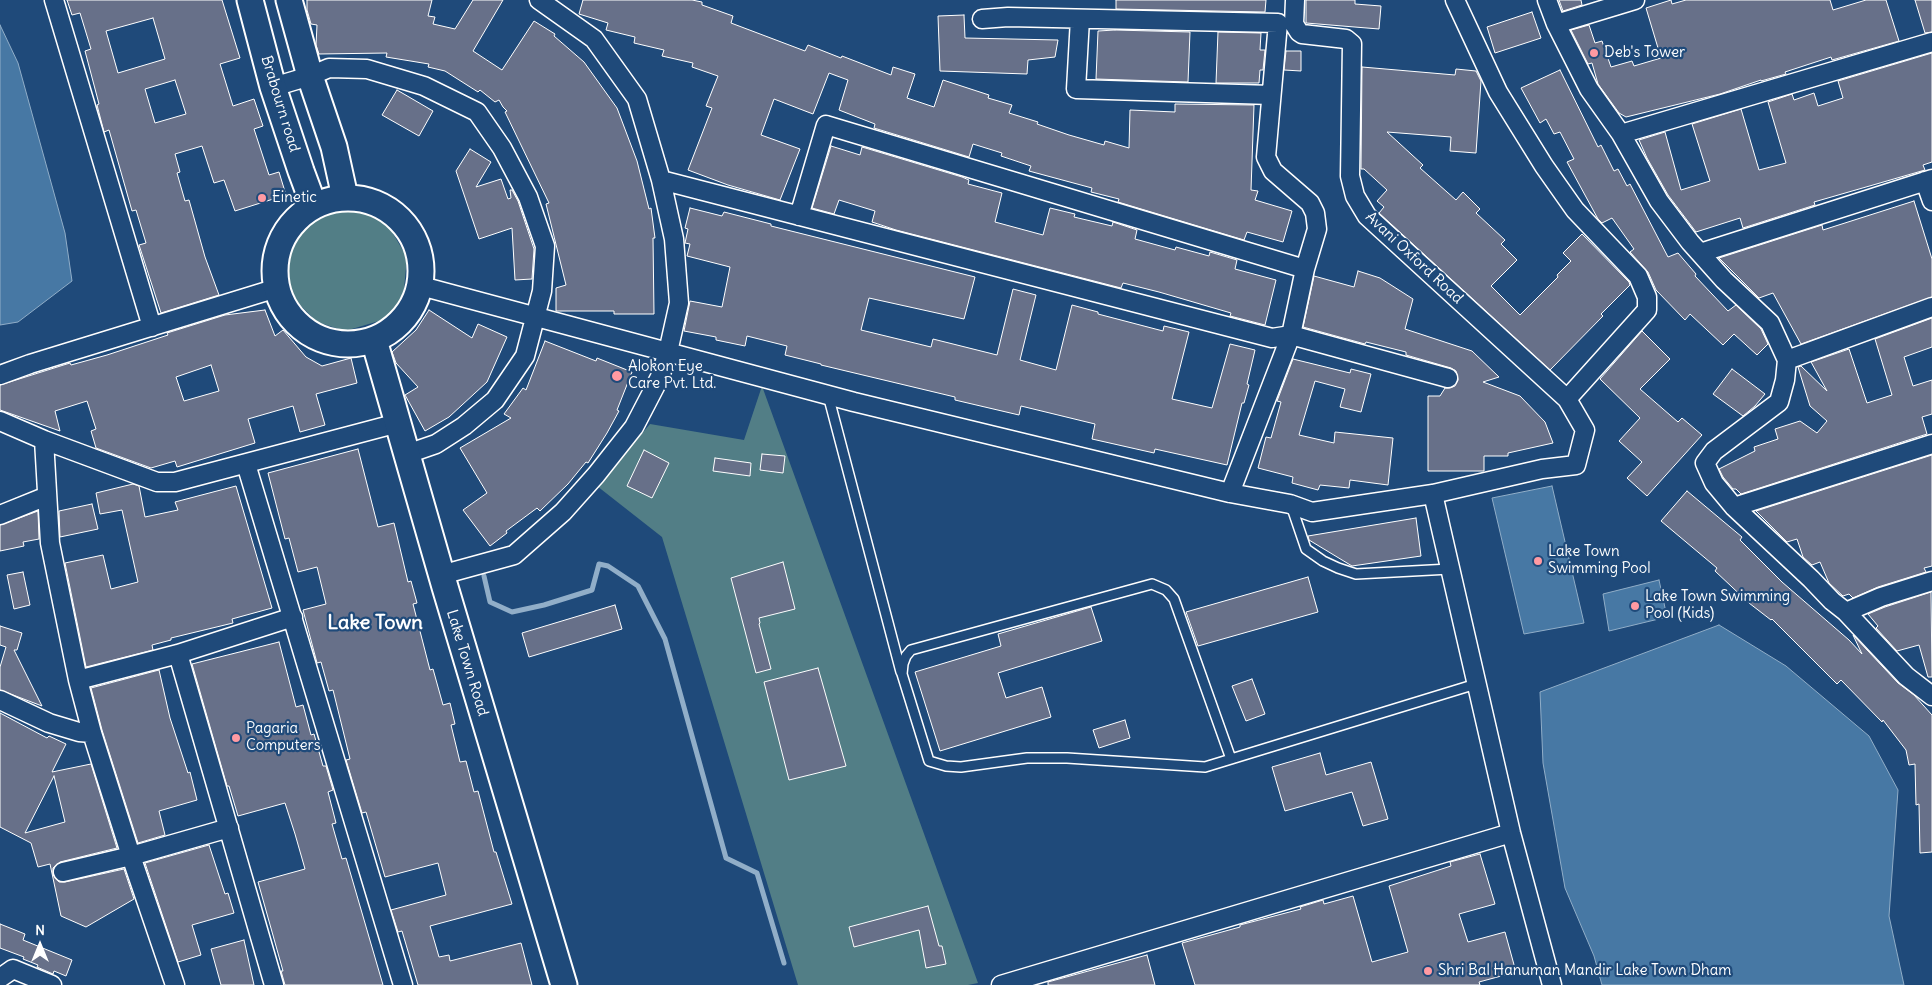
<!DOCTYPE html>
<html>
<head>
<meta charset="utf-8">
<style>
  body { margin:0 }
  #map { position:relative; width:1932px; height:985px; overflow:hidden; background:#1f4a7a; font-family:Delius,sans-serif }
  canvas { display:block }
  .north { position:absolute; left:15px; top:920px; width:50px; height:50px; -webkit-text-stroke:4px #1f4a7a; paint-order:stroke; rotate:0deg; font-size:14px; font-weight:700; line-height:20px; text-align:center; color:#fff }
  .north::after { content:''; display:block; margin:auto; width:18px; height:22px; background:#fff; clip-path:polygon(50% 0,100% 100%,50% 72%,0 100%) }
</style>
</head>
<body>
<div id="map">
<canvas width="1932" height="985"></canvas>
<div class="north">N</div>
</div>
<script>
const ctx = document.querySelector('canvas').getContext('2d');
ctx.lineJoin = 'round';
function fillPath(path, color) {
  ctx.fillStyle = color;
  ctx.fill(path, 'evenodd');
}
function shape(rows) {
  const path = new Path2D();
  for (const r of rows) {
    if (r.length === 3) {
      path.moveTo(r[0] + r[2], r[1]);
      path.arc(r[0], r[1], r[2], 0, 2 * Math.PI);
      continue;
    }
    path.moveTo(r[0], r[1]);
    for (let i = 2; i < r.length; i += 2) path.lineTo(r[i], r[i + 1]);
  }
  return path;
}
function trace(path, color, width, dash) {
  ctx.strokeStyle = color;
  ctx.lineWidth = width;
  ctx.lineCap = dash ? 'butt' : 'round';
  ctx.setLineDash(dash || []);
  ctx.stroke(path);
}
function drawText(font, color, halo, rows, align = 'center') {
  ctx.font = font + ' Delius,sans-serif';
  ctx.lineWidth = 4.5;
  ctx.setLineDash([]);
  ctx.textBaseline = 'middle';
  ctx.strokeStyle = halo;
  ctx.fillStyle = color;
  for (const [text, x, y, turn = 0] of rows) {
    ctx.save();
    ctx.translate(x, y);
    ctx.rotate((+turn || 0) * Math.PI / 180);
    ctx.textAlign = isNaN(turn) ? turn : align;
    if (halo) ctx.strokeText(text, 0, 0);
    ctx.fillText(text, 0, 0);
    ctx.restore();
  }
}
fillPath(shape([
  [358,204,383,217,407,257,404,289,396,316,345,331,317,322,297,302,288,282,288,259,304,224,332,207],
  [762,386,978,983,968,985,798,985,662,537,597,486,650,424,744,440]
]), '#527e86');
const water = shape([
  [0,25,18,63,65,233,72,281,18,322,0,325,0,25],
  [1552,486,1584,623,1524,634,1492,498,1552,486],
  [1659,580,1667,617,1609,631,1603,594,1659,580],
  [1719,625,1786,666,1869,736,1898,790,1889,916,1904,985,1602,985,1594,956,1565,888,1543,763,1540,692,1719,625]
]);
fillPath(water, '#4778a4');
trace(water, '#91aec8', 1);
trace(shape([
  [484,576,490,602,512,612,544,605,592,590,599,564,608,566,638,586,665,639,726,858,757,873,784,963]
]), '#91aec8', 5);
const building = shape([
  [67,0,222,0,240,58,220,64,233,106,254,99,263,126,254,129,269,175,279,172,286,195,235,211,224,180,214,183,202,146,175,154,180,172,177,173,185,201,189,200,205,257,219,295,161,313,139,245,146,243,136,210,132,211,109,130,104,132,97,105,99,104,85,51,91,49,80,13,72,15,67,0],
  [153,18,165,59,118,73,106,31,153,18],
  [175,80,186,114,155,123,145,89,175,80],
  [307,0,432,0,428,16,435,17,433,24,455,29,473,0,503,0,473,51,502,70,534,21,555,34,554,36,584,62,617,108,637,161,649,209,651,208,655,238,653,238,654,314,614,314,614,311,556,311,556,288,566,285,546,204,549,203,505,112,507,111,503,107,499,100,495,102,480,90,478,92,445,71,428,67,429,64,386,57,387,53,319,54,316,45,317,25,311,24,307,10,307,0],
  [583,0,692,0,702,2,702,5,733,16,731,23,805,51,808,45,841,58,842,56,891,75,893,67,915,74,907,98,934,107,943,80,989,95,988,98,1012,105,1009,113,1038,122,1037,124,1069,135,1104,145,1105,141,1129,148,1130,110,1175,112,1175,104,1254,105,1251,190,1258,191,1255,200,1292,211,1283,242,1247,232,1244,240,1118,202,1119,199,1091,192,1092,188,1029,171,1031,166,1001,156,1002,153,973,144,969,157,874,128,875,124,839,110,848,80,829,73,813,114,774,99,761,135,800,149,780,200,728,185,688,170,712,108,706,106,718,76,692,67,693,63,662,56,664,50,634,43,635,37,606,30,608,23,579,14,583,0],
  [1116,0,1266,0,1265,12,1116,9,1116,0],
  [1306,0,1355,0,1355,4,1381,6,1379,29,1306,23,1306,0],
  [1559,0,1581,0,1582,5,1563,11,1559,0],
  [1671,0,1672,4,1686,0,1830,0,1833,10,1866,0,1886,0,1899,41,1832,60,1831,57,1785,72,1786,74,1761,81,1761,80,1720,94,1626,117,1619,113,1598,84,1592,63,1588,64,1571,30,1589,25,1595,43,1602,41,1611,67,1632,61,1634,66,1661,58,1646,8,1671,0],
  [1915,0,1932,0,1932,32,1925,33,1915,0],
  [1532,12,1541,38,1495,53,1487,27,1532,12],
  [964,15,965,38,1058,40,1055,57,1028,60,1027,74,940,71,938,16,964,15],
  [1115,30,1190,32,1188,82,1096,79,1098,31,1115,30],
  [1218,32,1261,33,1260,50,1265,50,1263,70,1260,70,1259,83,1216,83,1218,32],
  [1286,51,1301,51,1301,71,1284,70,1286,51],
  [1932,53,1932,162,1923,165,1925,170,1814,202,1815,205,1743,228,1740,218,1696,232,1668,195,1647,158,1639,140,1665,132,1681,190,1710,181,1692,124,1741,109,1759,170,1786,163,1768,102,1792,94,1794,100,1814,93,1818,106,1843,98,1838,81,1932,53],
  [1362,67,1455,75,1456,69,1476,71,1481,81,1476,153,1450,151,1451,137,1387,132,1423,165,1420,168,1456,200,1463,192,1480,209,1476,213,1505,240,1501,244,1517,260,1491,286,1520,315,1558,277,1557,275,1571,261,1563,253,1582,234,1629,282,1630,285,1601,314,1603,316,1550,370,1379,213,1384,207,1377,201,1387,190,1364,169,1361,169,1362,67],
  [1560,70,1598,147,1601,145,1614,171,1618,169,1627,186,1630,184,1668,257,1678,253,1696,274,1695,276,1728,311,1736,305,1761,329,1768,344,1757,355,1734,334,1723,345,1690,314,1685,320,1656,290,1648,272,1630,252,1634,249,1612,218,1602,223,1598,219,1567,162,1574,159,1560,132,1554,134,1546,119,1540,123,1521,88,1560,70],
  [397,90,433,111,419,136,382,115,397,90],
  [831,146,860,155,862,147,962,177,969,180,968,184,1002,193,995,222,1043,235,1050,208,1075,214,1074,217,1112,226,1113,222,1137,230,1135,239,1175,250,1176,247,1209,256,1210,252,1237,260,1235,269,1276,280,1265,325,1230,316,1231,313,1159,292,1123,283,1121,288,896,230,872,222,875,211,839,200,834,214,812,208,831,146],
  [470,149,491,162,476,187,501,179,508,199,511,198,510,190,512,190,518,201,534,249,532,279,515,280,512,228,479,239,456,171,470,149],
  [1914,201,1932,259,1932,297,1801,344,1773,293,1759,298,1719,258,1822,225,1823,230,1914,201],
  [690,208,722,216,724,212,771,224,771,226,975,277,964,319,869,298,861,330,931,347,933,339,997,355,1013,289,1036,295,1020,360,1056,370,1072,305,1098,312,1098,314,1163,331,1164,326,1189,332,1172,399,1212,408,1230,344,1255,350,1247,384,1249,385,1244,403,1242,403,1227,465,1155,449,1154,453,1092,439,1095,424,1021,406,1019,415,955,400,955,397,821,365,821,364,785,355,787,346,747,336,745,346,716,340,716,337,684,331,690,301,722,307,730,267,687,256,690,244,685,243,688,229,685,228,690,208],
  [1358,271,1380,278,1413,299,1405,329,1472,351,1499,377,1483,382,1520,396,1545,422,1553,443,1508,453,1508,456,1484,456,1484,471,1428,471,1428,396,1440,396,1445,388,1450,388,1455,386,1458,380,1456,371,1451,368,1406,355,1406,352,1366,342,1365,344,1303,327,1314,276,1354,287,1358,271],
  [265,310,275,336,283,330,306,357,322,366,351,358,357,383,316,394,325,425,300,432,293,406,248,419,255,443,177,467,175,461,151,468,96,448,91,431,96,429,87,401,55,411,60,431,0,410,0,385,70,363,71,365,107,355,168,335,167,333,225,315,265,310],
  [211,365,219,391,184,401,176,377,211,365],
  [429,310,472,338,478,324,507,337,487,382,449,417,425,431,405,395,418,387,396,363,392,352,416,330,429,310],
  [1932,318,1932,347,1904,357,1913,386,1932,380,1932,414,1922,417,1927,434,1741,494,1736,489,1733,489,1723,477,1719,469,1755,451,1754,447,1778,439,1775,429,1800,421,1817,433,1827,421,1810,406,1798,367,1801,366,1827,391,1811,362,1849,349,1867,403,1892,395,1875,339,1932,318],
  [1642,331,1670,359,1640,389,1678,422,1682,418,1702,435,1647,496,1627,478,1642,462,1619,441,1640,418,1600,379,1642,331],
  [545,341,596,361,597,358,632,372,617,410,619,411,607,433,588,463,586,462,568,484,540,511,537,508,506,531,507,533,490,546,463,510,487,493,460,448,511,418,504,414,523,388,526,390,545,341],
  [1293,359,1350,373,1351,369,1371,374,1361,412,1340,407,1345,389,1315,381,1299,435,1334,443,1335,432,1393,438,1388,485,1350,480,1349,488,1320,485,1318,490,1292,483,1293,477,1258,468,1266,437,1271,438,1281,402,1277,401,1293,359],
  [1732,369,1765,394,1755,406,1743,416,1713,394,1732,369],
  [358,449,378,527,394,523,408,582,411,581,417,603,413,604,430,670,433,669,443,705,450,703,455,724,451,725,460,762,466,761,474,792,478,791,494,852,496,852,512,904,430,926,439,957,449,955,450,961,521,943,532,985,418,985,402,931,398,932,391,910,446,895,438,863,385,877,366,812,362,813,346,760,350,759,333,690,329,691,321,662,317,663,303,610,326,604,317,567,298,572,289,538,285,539,268,473,358,449],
  [644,450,669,463,652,498,627,486,644,450],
  [762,454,785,456,783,473,760,470,762,454],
  [1932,455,1932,566,1924,568,1926,572,1878,587,1853,598,1849,594,1843,596,1829,583,1820,562,1812,565,1803,557,1797,539,1787,542,1756,511,1932,455],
  [715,458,751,463,750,476,713,471,715,458],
  [133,484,139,486,145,517,178,510,175,502,236,486,272,608,232,619,233,623,171,638,171,640,152,645,153,650,86,667,65,563,103,555,111,589,138,582,122,510,100,514,96,493,133,484],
  [1687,491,1742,537,1740,540,1782,582,1849,640,1862,654,1853,635,1898,683,1914,695,1932,715,1932,852,1920,853,1919,804,1916,805,1915,764,1909,765,1906,750,1883,720,1882,722,1841,680,1837,684,1772,619,1771,620,1749,603,1715,571,1717,568,1661,521,1687,491],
  [92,504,98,529,60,537,59,511,92,504],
  [38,511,39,539,23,542,24,546,0,551,0,525,38,511],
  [1416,518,1421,556,1352,566,1309,540,1308,536,1416,518],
  [783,562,795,609,759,618,760,623,759,624,771,669,756,673,731,578,783,562],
  [23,572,30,605,14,609,7,575,23,572],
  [1308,577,1318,612,1198,646,1186,612,1308,577],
  [1931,592,1932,677,1928,677,1919,645,1897,651,1876,628,1878,626,1868,614,1885,607,1931,592],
  [615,605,622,629,529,657,522,633,615,605],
  [1091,607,1102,641,998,673,1006,698,1042,687,1051,717,940,751,915,672,1001,646,998,634,1091,607],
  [0,626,22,633,17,650,14,650,42,706,0,690,0,667,6,647,0,645,0,626],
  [279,642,296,707,303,705,311,735,314,734,323,766,326,766,333,790,328,792,336,823,332,824,342,859,346,858,383,985,285,985,281,971,283,971,258,882,305,869,295,834,285,803,238,816,229,786,227,786,192,664,279,642],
  [818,668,846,766,789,780,764,682,818,668],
  [159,670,170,718,188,773,190,772,197,800,159,811,165,835,138,843,102,730,91,688,159,670],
  [1252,679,1265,714,1246,721,1232,686,1252,679],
  [0,713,47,738,49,736,66,744,52,772,91,764,117,848,60,862,53,868,53,875,59,882,65,882,124,869,134,899,86,927,61,916,50,864,38,867,31,843,0,827,0,713],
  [54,776,65,822,25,833,54,776],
  [1125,720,1130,738,1099,748,1093,730,1125,720],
  [1320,753,1326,775,1371,762,1388,819,1363,826,1352,792,1285,811,1272,767,1320,753],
  [209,845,225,894,228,893,234,913,192,925,201,955,178,962,145,863,209,845],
  [1480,854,1495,904,1459,914,1468,942,1505,932,1516,972,1479,982,1480,985,1195,985,1182,943,1240,927,1240,925,1301,909,1300,907,1323,900,1324,904,1353,896,1372,962,1408,952,1389,886,1451,866,1450,862,1480,854],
  [928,906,939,946,942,946,946,964,926,968,919,930,854,947,849,927,928,906],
  [0,924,25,934,23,940,72,960,66,976,54,971,53,974,37,967,38,965,23,959,24,957,0,948,0,924],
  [244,940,254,985,221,985,211,949,244,940],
  [1147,955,1155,985,1048,985,1048,982,1147,955]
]);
fillPath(building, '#677089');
trace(building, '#fff', 1);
const lane = shape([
  [828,395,901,672],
  [1291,505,1306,549,1323,561,1338,568,1356,574,1450,569],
  [1231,759,1174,599,1166,590,1152,584,911,650,906,656,903,664,902,674,929,761,946,766,961,767,1027,758,1067,758,1205,767,1476,684]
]);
const street = shape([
  [54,0,152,327],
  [1455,0,1498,92,1544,166,1575,210,1638,276,1647,297,1647,310,1567,399],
  [1547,0,1556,24,1589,89,1621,134,1659,201,1690,242,1724,280,1770,323,1787,360,1785,380,1779,402,1714,451,1705,463,1714,483,1734,507,1811,579,1832,601,1846,612,1906,676,1932,696],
  [982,19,1008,17,1278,23,1266,157,1273,171,1310,203,1315,213,1317,229,1305,269,1291,335,1230,493],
  [1080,19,1076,89,1271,95],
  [1556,24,1635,0],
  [273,87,310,76,329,68,367,69,424,86,477,112,502,148,528,197,545,246,542,291,525,356,495,400,464,426,436,444,407,454],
  [1621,134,1932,42],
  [661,180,1272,338,1291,335,1448,378],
  [1925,181,1932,201],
  [799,216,826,125,1305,269],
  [1700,253,1932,179],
  [421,286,854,402,1230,493,1290,504,1312,512,1433,494,1542,469,1576,465,1585,430,1567,399,1367,216,1355,196,1350,176,1352,44,1346,39,1302,34,1299,32,1294,24,1295,0],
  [1787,360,1932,307],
  [0,375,30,364,277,288],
  [0,421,44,440,157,482,175,482,398,423],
  [44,440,50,543,78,680,92,733,131,856,175,985],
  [246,464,403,985],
  [1433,494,1511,833,1552,985],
  [1734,507,1932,444],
  [0,515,47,496],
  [441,575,514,555,563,512,596,475,634,427,660,377,668,352,679,303,674,239,661,180,637,99,594,39,539,0],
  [1846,612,1881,597,1932,581],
  [178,654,274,985],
  [78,680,178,654,293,617],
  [0,700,49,723,79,732,92,733],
  [63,872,131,856,229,828],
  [0,978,13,969,52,985],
  [1001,985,1511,833]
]);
const secondary = shape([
  [250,0,273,87,301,171,314,206],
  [289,0,310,76,334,147,345,197],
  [348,271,73],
  [374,340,445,587,564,985]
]);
trace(lane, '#fff', 12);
trace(street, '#fff', 21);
trace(secondary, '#fff', 29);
trace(lane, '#1f4a7a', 9);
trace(street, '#1f4a7a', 18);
trace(secondary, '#1f4a7a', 25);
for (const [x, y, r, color] of [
  [1594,53,5,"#ff9aa2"],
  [262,198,5,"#ff9aa2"],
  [617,376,6,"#ff9aa2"],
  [1538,561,5,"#ff9aa2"],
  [1635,606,5,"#ff9aa2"],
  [236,738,5,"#ff9aa2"],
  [1428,971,5,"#ff9aa2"]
]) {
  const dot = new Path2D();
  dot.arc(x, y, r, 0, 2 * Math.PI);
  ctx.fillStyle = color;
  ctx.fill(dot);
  trace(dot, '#1f4a7a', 2);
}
drawText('15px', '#fff', '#1f4a7a', [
  ["Deb's Tower",1604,53],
  ["Einetic",272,198],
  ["Alokon Eye",628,367],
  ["Care Pvt. Ltd.",628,384],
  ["Lake Town",1548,552],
  ["Swimming Pool",1548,569],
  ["Lake Town Swimming",1645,597],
  ["Pool (Kids)",1645,614],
  ["Pagaria",246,729],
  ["Computers",246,746],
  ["Shri Bal Hanuman Mandir Lake Town Dham",1438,971]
], 'left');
drawText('15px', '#fff', '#1f4a7a', [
  ["Brabourn road",280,104,73],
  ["Avani Oxford Road",1414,258,43],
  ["Lake Town Road",467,663,73]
]);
drawText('bold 20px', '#fff', '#1f4a7a', [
  ["Lake Town",375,623]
]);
</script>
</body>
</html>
